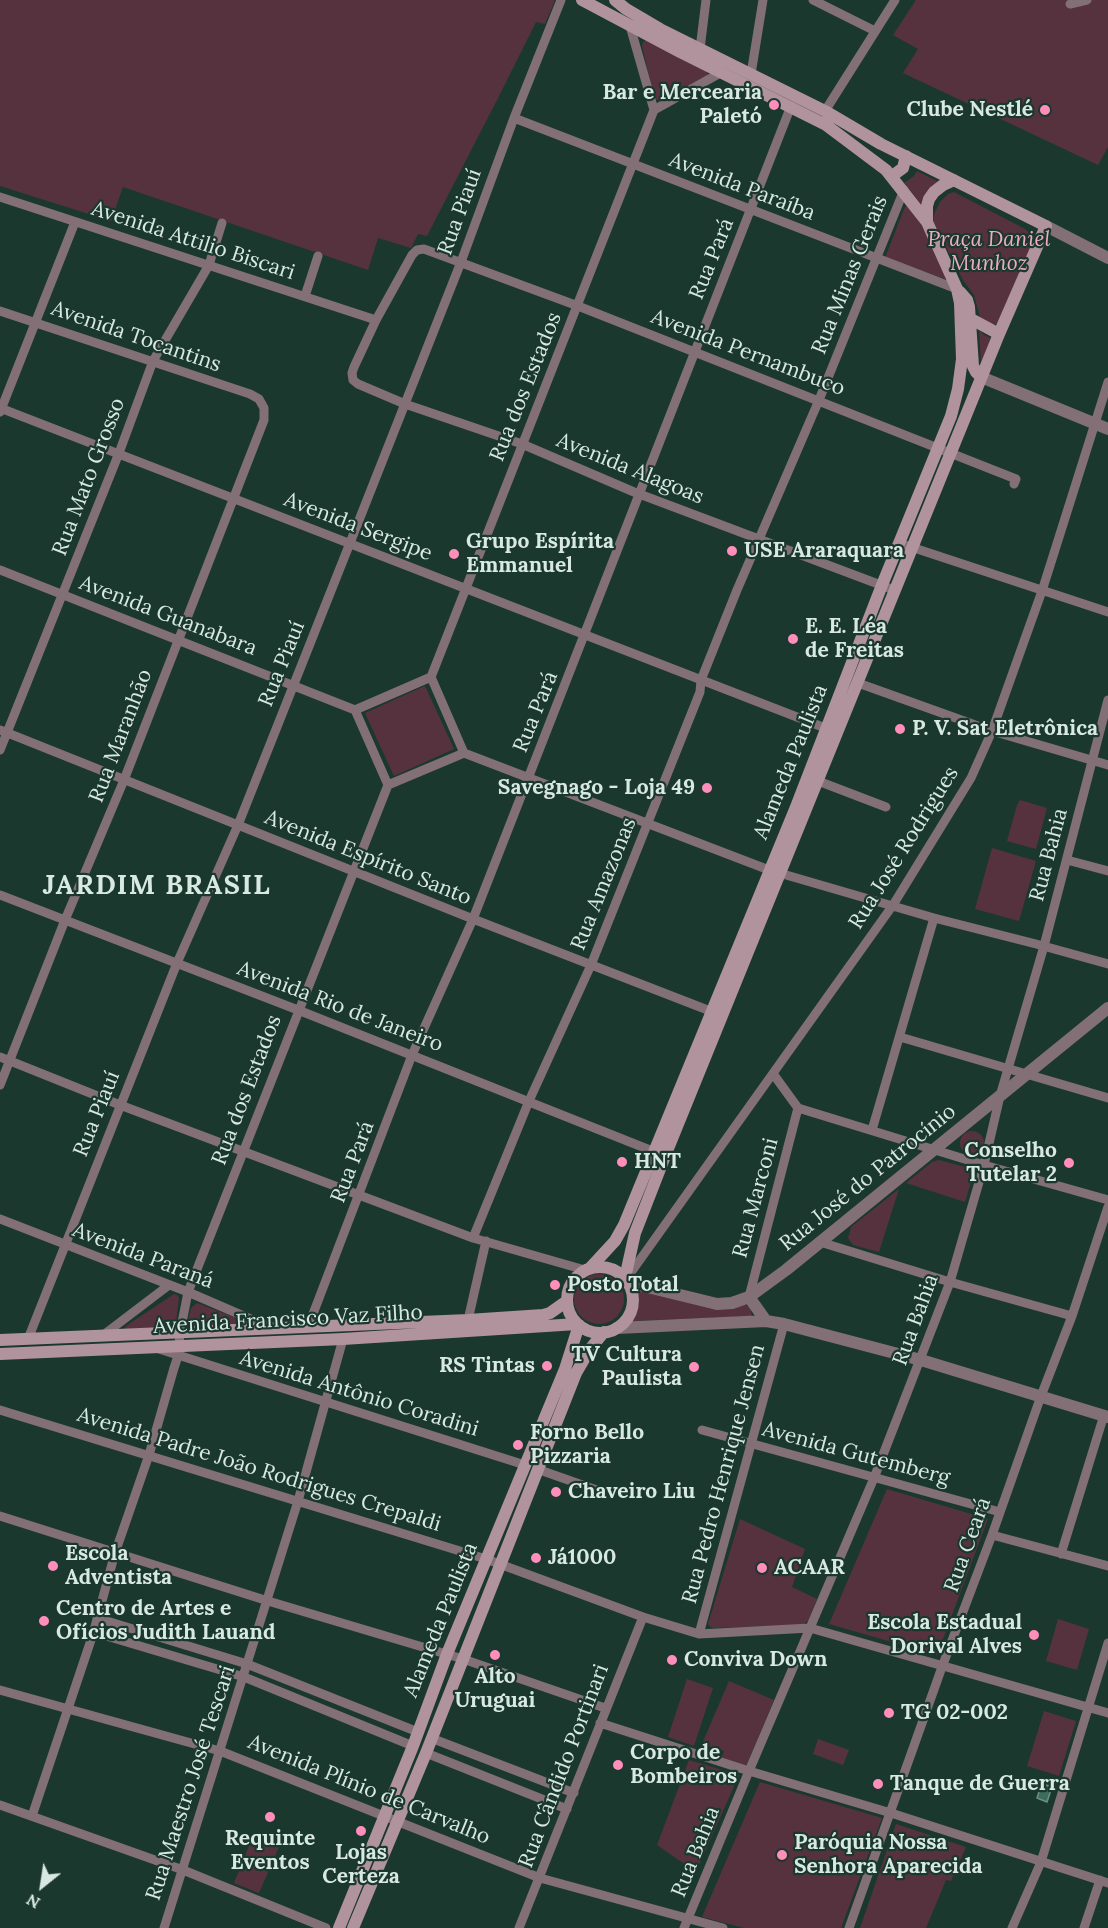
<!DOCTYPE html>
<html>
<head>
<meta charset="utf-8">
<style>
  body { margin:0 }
  #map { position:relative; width:1108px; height:1928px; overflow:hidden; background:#1b382f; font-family:Lora,serif }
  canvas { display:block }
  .north { position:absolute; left:12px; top:1856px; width:60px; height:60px; -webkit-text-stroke:4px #1b382f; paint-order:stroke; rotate:210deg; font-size:16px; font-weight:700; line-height:24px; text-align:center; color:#d8e9e2 }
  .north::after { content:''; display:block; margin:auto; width:21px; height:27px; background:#d8e9e2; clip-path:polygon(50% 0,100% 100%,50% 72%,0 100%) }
</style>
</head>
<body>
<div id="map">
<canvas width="1108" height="1928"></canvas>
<div class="north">N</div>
</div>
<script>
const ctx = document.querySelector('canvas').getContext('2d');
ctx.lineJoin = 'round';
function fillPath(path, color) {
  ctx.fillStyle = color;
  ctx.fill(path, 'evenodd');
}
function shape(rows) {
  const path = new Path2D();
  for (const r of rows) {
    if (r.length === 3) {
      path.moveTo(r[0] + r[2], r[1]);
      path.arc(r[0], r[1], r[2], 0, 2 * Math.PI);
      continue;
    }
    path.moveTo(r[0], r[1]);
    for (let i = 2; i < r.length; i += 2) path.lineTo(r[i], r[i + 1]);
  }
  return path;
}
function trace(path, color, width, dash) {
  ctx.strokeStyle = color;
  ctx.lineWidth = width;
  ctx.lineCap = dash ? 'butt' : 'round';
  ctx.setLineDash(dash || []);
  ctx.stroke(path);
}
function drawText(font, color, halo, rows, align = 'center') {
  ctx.font = font + ' Lora,serif';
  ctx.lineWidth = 4.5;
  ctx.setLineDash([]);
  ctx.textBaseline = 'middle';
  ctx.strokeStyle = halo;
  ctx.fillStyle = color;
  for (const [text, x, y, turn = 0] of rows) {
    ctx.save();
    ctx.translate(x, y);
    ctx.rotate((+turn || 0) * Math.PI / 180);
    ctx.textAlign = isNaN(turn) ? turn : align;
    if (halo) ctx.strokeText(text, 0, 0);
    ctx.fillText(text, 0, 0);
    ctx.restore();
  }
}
fillPath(shape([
  [0,0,555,0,545,24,536,22,497,100,427,236,418,234,411,248,378,238,368,270,123,187,111,221,0,186],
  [916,0,1108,0,1108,147,1098,165,903,73,918,49,893,35],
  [647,40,707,70,708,76,661,101,657,100,654,96,642,46,643,42],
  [917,171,941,183,924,208,904,183,914,176],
  [954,192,1025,229,1032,235,1032,243,1000,321,997,324,992,325,986,323,980,317,974,295,963,280,933,222,934,214,940,202,948,194],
  [908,204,911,206,947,272,947,276,945,279,885,258,904,209],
  [979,330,984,335,991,338,981,363],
  [425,686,454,749,394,776,365,713],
  [1020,800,1047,808,1036,849,1007,841,1017,805],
  [992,848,1036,861,1019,921,975,909],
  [972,1143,12],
  [939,1160,965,1167,969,1171,971,1182,965,1202,906,1183,932,1162],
  [899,1189,879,1252,853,1245,848,1238,851,1227],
  [599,1299,25],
  [637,1287,744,1304,750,1308,752,1316,633,1321,639,1304],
  [174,1294,177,1295,179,1298,176,1322,171,1328,125,1329,126,1326],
  [197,1303,236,1318,240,1320,241,1324,189,1328,187,1325,191,1308],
  [887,1489,988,1519,937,1655,829,1624],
  [740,1519,805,1549,792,1587,817,1599,808,1621,802,1625,712,1628,708,1624],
  [1058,1619,1089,1629,1077,1670,1046,1661],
  [687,1679,713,1688,694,1746,668,1737],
  [729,1681,774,1700,746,1766,721,1759,724,1751,702,1744],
  [1044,1711,1076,1721,1059,1776,1027,1766],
  [818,1739,849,1750,843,1765,813,1754],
  [689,1760,739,1775,696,1872,657,1845],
  [760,1782,882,1818,841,1928,744,1928,702,1917],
  [896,1824,966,1847,951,1881,946,1880,926,1928,860,1928],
  [253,1836,279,1847,259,1893,234,1883]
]), '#56323f');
const water = shape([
  [1042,1783,1052,1787,1047,1802,1037,1798,1042,1783]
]);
fillPath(water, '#3e6b5c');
trace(water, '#6c9184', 1.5);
trace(shape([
  [813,0,875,31],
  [1070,4,1087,0],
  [700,49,706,0],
  [751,74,763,0],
  [654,110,722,72],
  [825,111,895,0],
  [514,118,957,289],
  [0,197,376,320],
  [305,296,318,256],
  [0,311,250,394,259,399,264,408,264,420,124,780,65,920,0,1085],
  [0,408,833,731],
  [0,412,75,222],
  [899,543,1108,612],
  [0,570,355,710,388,785],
  [894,590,634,492,522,444,405,404,358,384,353,380,352,373,354,367,376,320,412,255,417,250,424,249,578,306,1016,479,1014,484],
  [431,677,654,110,630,26],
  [858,683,992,731,1108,765],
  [355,710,431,677,464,753],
  [0,730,473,919,718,1014],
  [0,750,119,453,153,361,209,265,222,223],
  [818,781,886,807],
  [388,785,464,753,769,870,934,918,1036,944,1108,964],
  [1067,860,1108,871],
  [0,895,298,1010,660,1154],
  [900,1037,1108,1098],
  [0,1057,120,1105,473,1238,585,1270],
  [774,1075,798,1108,984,1165,1108,1200],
  [872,1130,934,918],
  [0,1219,188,1292,269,1327],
  [473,1238,529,1101,591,965,700,692,701,680,737,590,819,400,904,190],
  [820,1242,950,1282,1072,1316],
  [627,1278,893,905,971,778,992,731,1042,591,1108,382],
  [749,1297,798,1108],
  [468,1320,486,1241],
  [308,1327,412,1055,473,919,791,106],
  [102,1336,169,1285],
  [28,1339,177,963,238,825,350,543,461,262,514,118,561,0],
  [159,1349,525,1465],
  [0,1410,486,1559,643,1617,699,1634,810,1628,1108,1713],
  [702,1430,1000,1512],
  [537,1469,605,1493],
  [0,1516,268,1601,463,1659,605,1708],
  [992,1535,1108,1566],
  [1061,1554,1104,1415],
  [97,1618,247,1664,418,1732],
  [93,1632,244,1677,413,1746],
  [699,1634,784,1324],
  [0,1690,220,1751,540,1878,723,1928],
  [600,1723,749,1771,891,1813,1108,1883],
  [431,1738,574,1793],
  [426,1753,567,1809],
  [0,1805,183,1870,326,1928],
  [32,1816,93,1634,115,1553,149,1455,174,1368,178,1356,180,1333,188,1292,388,785],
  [164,1928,298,1501,343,1339],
  [519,1928,643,1617],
  [684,1928,749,1771,874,1478,950,1282,984,1165,1000,1096,1044,946,1108,700],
  [849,1928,942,1667,992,1535,1041,1396,1072,1316,1108,1207],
  [1012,1928,1041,1862,1108,1643],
  [1084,1928,1100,1880]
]), '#837077', 9);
trace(shape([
  [1046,226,1108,258],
  [981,377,1108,429],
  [627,1282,717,1304,732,1303,749,1297,786,1270,1108,1008],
  [749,1297,766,1321],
  [617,1328,766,1321,784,1324,921,1360,1108,1417]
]), '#837077', 12);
trace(shape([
  [582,0,680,52,826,125,886,170,927,222,957,289,960,303,962,359,958,389,951,416,882,585,796,807,624,1225,615,1241,590,1268],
  [615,0,626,9,660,29,825,111,881,144,1046,226,999,334,665,1156,635,1233,625,1278],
  [892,176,903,168,906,156],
  [927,222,927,206,929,199,934,192,943,185,954,180],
  [960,292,967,300,969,307,973,366,976,372,981,377],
  [971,319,999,334],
  [600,1300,33],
  [0,1340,468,1320,543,1315,550,1313,567,1301],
  [0,1354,343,1339,577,1324],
  [339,1928,413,1746,447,1654,565,1369,579,1325],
  [353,1928,426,1753,576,1373,590,1349,604,1332]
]), '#b1939d', 12);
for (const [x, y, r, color] of [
  [774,105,6,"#ff8eba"],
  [1045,110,6,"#ff8eba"],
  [732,551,6,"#ff8eba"],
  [454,554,6,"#ff8eba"],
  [793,639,6,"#ff8eba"],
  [900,729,6,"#ff8eba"],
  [707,788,6,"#ff8eba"],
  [622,1162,6,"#ff8eba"],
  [1069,1163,6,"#ff8eba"],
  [555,1285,6,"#ff8eba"],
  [547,1366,6,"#ff8eba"],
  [694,1367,6,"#ff8eba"],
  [518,1445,6,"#ff8eba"],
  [556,1492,6,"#ff8eba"],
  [536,1558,6,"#ff8eba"],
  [53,1566,6,"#ff8eba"],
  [762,1568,6,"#ff8eba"],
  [44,1621,6,"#ff8eba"],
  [1034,1635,6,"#ff8eba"],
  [495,1655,6,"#ff8eba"],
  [672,1660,6,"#ff8eba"],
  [889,1713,6,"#ff8eba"],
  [618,1765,6,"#ff8eba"],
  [878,1784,6,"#ff8eba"],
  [270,1817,6,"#ff8eba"],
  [361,1831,6,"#ff8eba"],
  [782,1855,6,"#ff8eba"]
]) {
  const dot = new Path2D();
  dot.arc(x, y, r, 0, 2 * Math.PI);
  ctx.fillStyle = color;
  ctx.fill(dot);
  trace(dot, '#1b382f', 2);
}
drawText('bold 21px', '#d8e9e2', '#1b382f', [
  ["Bar e Mercearia",762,93,"right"],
  ["Paletó",762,117,"right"],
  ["Clube Nestlé",1033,110,"right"],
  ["Grupo Espírita",466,542],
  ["Emmanuel",466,566],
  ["USE Araraquara",744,551],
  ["E. E. Léa",805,627],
  ["de Freitas",805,651],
  ["P. V. Sat Eletrônica",912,729],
  ["Savegnago - Loja 49",695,788,"right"],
  ["Conselho",1057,1151,"right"],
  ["Tutelar 2",1057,1175,"right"],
  ["HNT",634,1162],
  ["Posto Total",567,1285],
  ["TV Cultura",682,1355,"right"],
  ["Paulista",682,1379,"right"],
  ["RS Tintas",535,1366,"right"],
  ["Forno Bello",530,1433],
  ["Pizzaria",530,1457],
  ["Chaveiro Liu",568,1492],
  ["Escola",65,1554],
  ["Adventista",65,1578],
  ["Já1000",548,1558],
  ["ACAAR",774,1568],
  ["Centro de Artes e",56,1609],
  ["Ofícios Judith Lauand",56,1633],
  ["Escola Estadual",1022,1623,"right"],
  ["Dorival Alves",1022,1647,"right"],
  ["Conviva Down",684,1660],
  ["Alto",495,1677,"center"],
  ["Uruguai",495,1701,"center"],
  ["TG 02-002",901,1713],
  ["Corpo de",630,1753],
  ["Bombeiros",630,1777],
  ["Tanque de Guerra",890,1784],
  ["Requinte",270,1839,"center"],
  ["Eventos",270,1863,"center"],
  ["Paróquia Nossa",794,1843],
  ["Senhora Aparecida",794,1867],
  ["Lojas",361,1853,"center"],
  ["Certeza",361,1877,"center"]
], 'left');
drawText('21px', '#d8e9e2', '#1b382f', [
  ["Avenida Paraíba",742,187,21],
  ["Rua Piauí",460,212,-70],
  ["Avenida Attilio Biscari",193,241,18],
  ["Rua Pará",712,259,-68],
  ["Rua Minas Gerais",850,275,-68],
  ["Avenida Tocantins",136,337,19],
  ["Avenida Pernambuco",748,353,21],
  ["Rua dos Estados",526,387,-68],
  ["Avenida Alagoas",630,469,22],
  ["Rua Mato Grosso",89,477,-69],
  ["Avenida Sergipe",358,527,21],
  ["Avenida Guanabara",168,616,21],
  ["Rua Piauí",282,664,-68],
  ["Rua Pará",536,712,-68],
  ["Rua Maranhão",121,736,-69],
  ["Alameda Paulista",791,762,-68],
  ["Rua José Rodrigues",904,848,-58],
  ["Rua Bahia",1049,855,-75],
  ["Avenida Espírito Santo",368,858,22],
  ["Rua Amazonas",604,884,-68],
  ["Avenida Rio de Janeiro",340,1007,21],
  ["Rua dos Estados",247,1090,-69],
  ["Rua Piauí",97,1114,-68],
  ["Rua Pará",353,1162,-69],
  ["Rua José do Patrocínio",868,1178,-39],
  ["Rua Marconi",756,1198,-75],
  ["Avenida Paraná",143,1256,21],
  ["Avenida Francisco Vaz Filho",288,1320,-3],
  ["Rua Bahia",916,1320,-70],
  ["Avenida Antônio Coradini",359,1394,17],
  ["Avenida Gutemberg",856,1454,15],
  ["Avenida Padre João Rodrigues Crepaldi",259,1470,17],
  ["Rua Pedro Henrique Jensen",724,1474,-75],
  ["Rua Ceará",968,1545,-70],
  ["Alameda Paulista",441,1620,-68],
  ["Rua Cândido Portinari",564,1766,-69],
  ["Rua Maestro José Tescari",191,1783,-72],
  ["Avenida Plínio de Carvalho",369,1790,22],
  ["Rua Bahia",696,1852,-68]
]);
drawText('italic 21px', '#f0acc4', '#1b382f', [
  ["Praça Daniel",989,240],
  ["Munhoz",989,264]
]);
ctx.letterSpacing = '1.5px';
drawText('bold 27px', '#d8e9e2', '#1b382f', [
  ["JARDIM BRASIL",157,886]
]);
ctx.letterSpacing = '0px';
</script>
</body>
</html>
